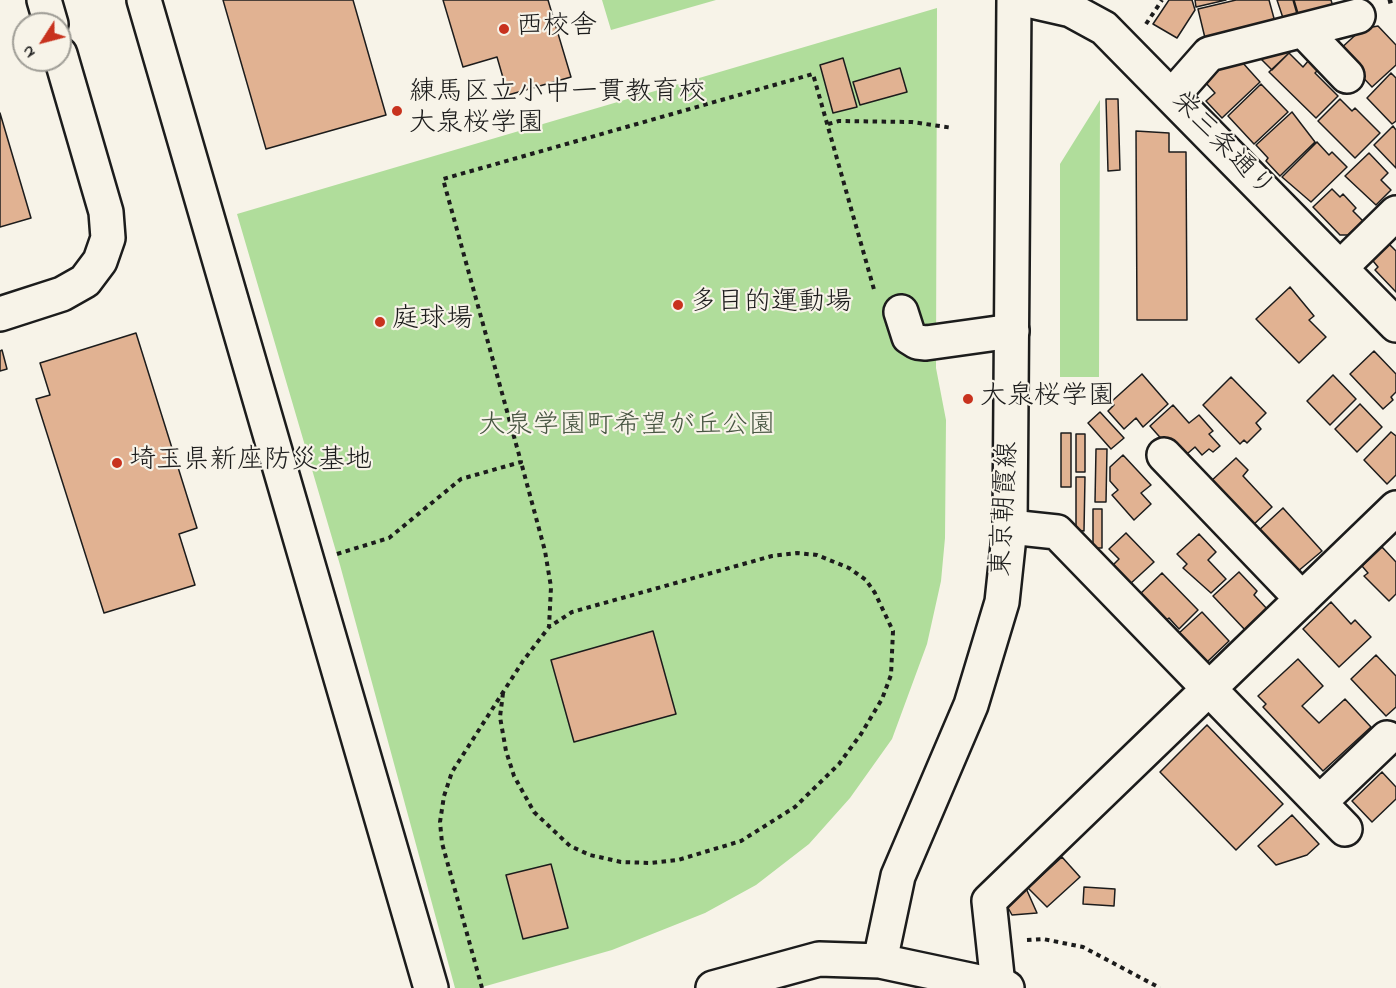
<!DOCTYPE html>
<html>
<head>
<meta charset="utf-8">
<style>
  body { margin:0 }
  #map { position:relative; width:1396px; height:988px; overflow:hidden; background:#f7f3e8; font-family:"Indie Flower",sans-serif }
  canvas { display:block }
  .north { position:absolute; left:12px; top:12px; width:60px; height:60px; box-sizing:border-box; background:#f7f3e8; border:2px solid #9f9d96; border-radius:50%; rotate:234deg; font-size:16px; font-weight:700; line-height:24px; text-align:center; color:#1c1c1c }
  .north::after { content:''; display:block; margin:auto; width:21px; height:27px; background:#c8321e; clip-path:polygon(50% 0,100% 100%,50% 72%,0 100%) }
</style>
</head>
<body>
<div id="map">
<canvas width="1396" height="988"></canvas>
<div class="north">N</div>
</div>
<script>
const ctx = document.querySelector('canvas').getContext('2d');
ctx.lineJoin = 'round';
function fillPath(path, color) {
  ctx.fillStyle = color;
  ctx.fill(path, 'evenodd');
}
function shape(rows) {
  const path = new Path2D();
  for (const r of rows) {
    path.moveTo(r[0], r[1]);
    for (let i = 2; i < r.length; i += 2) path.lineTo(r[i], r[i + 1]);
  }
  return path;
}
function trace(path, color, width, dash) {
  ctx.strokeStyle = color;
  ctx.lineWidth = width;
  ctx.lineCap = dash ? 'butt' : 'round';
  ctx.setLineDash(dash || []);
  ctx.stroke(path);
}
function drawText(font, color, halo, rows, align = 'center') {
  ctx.font = font + ' "Indie Flower","Klee One",sans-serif';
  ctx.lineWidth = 4.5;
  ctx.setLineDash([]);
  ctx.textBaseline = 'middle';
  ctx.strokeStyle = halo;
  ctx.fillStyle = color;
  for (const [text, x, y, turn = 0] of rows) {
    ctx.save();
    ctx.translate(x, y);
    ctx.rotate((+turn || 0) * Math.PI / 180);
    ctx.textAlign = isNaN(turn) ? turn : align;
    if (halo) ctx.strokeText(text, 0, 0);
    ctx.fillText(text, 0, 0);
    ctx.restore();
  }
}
fillPath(shape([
  [602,0,716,0,611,30],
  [937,8,936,368,946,420,945,538,941,581,927,644,892,739,850,798,809,844,756,885,705,913,612,950,479,988,455,988,340,565,237,214],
  [1100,100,1099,377,1060,377,1060,164]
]), '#b0dd9b');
const building = shape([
  [223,0,353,0,386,115,266,149,223,0],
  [443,0,548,0,571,77,508,95,497,57,463,67,443,0],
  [1169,0,1192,0,1195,10,1177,38,1153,24,1169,0],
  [1195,0,1226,0,1196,7,1195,0],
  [1236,0,1269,0,1275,22,1205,38,1198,9,1236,0],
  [1277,0,1293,0,1297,14,1283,18,1277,0],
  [1294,0,1331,0,1334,10,1300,20,1294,0],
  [1378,26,1396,45,1396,65,1372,87,1338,51,1362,29,1378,26],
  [1285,49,1289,53,1272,70,1257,55,1285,49],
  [1289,53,1303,67,1309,60,1319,69,1315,73,1338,96,1316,118,1269,72,1289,53],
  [843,58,857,107,833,113,820,65,843,58],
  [1242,62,1260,82,1222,118,1206,101,1215,93,1205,82,1220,69,1242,62],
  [900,68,907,92,860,105,853,82,900,68],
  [1391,73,1396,78,1396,121,1392,124,1367,98,1391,73],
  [1261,84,1288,112,1254,144,1228,116,1261,84],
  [1106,99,1118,99,1120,170,1108,171,1106,99],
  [1340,99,1352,111,1355,108,1380,133,1355,158,1318,121,1340,99],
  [1292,112,1315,142,1280,176,1266,161,1268,158,1256,145,1292,112],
  [0,113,31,218,0,227,0,113],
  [1393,126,1396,130,1396,168,1374,145,1393,126],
  [1136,131,1169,133,1169,152,1186,152,1187,320,1137,320,1136,131],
  [1317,142,1329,155,1332,152,1347,167,1311,202,1282,177,1317,142],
  [1369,153,1388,173,1381,180,1391,190,1376,205,1345,176,1369,153],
  [1332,189,1340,197,1343,194,1356,208,1353,211,1363,221,1348,235,1340,235,1313,207,1332,189],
  [1385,240,1396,251,1396,292,1375,270,1378,267,1369,256,1385,240],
  [1290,287,1314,316,1309,320,1326,337,1299,363,1256,319,1290,287],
  [136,333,197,528,179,534,195,585,104,613,36,399,50,395,40,363,136,333],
  [2,350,7,369,0,371,0,351,2,350],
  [1374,351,1396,374,1396,392,1391,397,1393,400,1383,409,1350,374,1374,351],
  [1142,374,1168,404,1143,427,1136,418,1124,429,1108,411,1114,405,1111,402,1142,374],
  [1333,375,1356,399,1330,425,1307,401,1333,375],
  [1231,377,1266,413,1256,423,1261,429,1247,443,1244,440,1240,444,1203,405,1231,377],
  [1360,404,1382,427,1357,452,1335,429,1360,404],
  [1173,405,1189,423,1199,415,1213,431,1209,434,1220,446,1213,452,1209,449,1202,455,1195,447,1180,460,1150,426,1173,405],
  [1100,412,1124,438,1111,449,1088,423,1100,412],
  [1391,432,1396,436,1396,475,1387,484,1364,460,1391,432],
  [1061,433,1071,433,1071,487,1061,487,1061,433],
  [1076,434,1085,434,1085,472,1076,472,1076,434],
  [1096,449,1107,449,1106,502,1095,502,1096,449],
  [1123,455,1151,485,1141,493,1151,504,1134,520,1112,495,1118,490,1110,481,1110,467,1123,455],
  [1236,458,1248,470,1243,476,1272,507,1251,527,1210,482,1236,458],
  [1076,477,1085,477,1084,531,1076,530,1076,477],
  [1283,508,1322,551,1297,572,1257,532,1283,508],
  [1093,509,1102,509,1102,548,1093,548,1093,509],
  [1126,533,1154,562,1130,584,1113,565,1119,559,1109,549,1126,533],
  [1199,534,1216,552,1208,560,1226,579,1211,593,1183,568,1187,564,1177,554,1199,534],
  [1382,547,1396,562,1396,594,1389,601,1364,576,1368,573,1362,566,1382,547],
  [1239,572,1257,591,1254,595,1269,611,1247,632,1213,596,1239,572],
  [1162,573,1198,610,1179,629,1169,618,1164,622,1139,595,1162,573],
  [1331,602,1351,624,1355,620,1371,637,1339,667,1303,629,1331,602],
  [1202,612,1229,641,1206,663,1178,634,1202,612],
  [653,631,676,714,574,742,551,660,653,631],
  [1376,655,1396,676,1396,707,1386,716,1351,679,1376,655],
  [1298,659,1323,686,1302,706,1319,723,1345,699,1371,727,1323,771,1263,707,1266,704,1258,696,1298,659],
  [1207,725,1283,804,1236,850,1160,772,1207,725],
  [1382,772,1396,787,1396,799,1372,822,1352,801,1382,772],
  [1292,815,1319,844,1307,855,1276,865,1258,846,1292,815],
  [1062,857,1080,877,1047,907,1028,888,1062,857],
  [551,864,568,928,523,939,506,875,551,864],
  [1025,886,1037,913,1012,915,1006,904,1025,886],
  [1084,887,1115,889,1114,906,1083,904,1084,887]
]);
fillPath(building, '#e1b292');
trace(building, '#1c1c1c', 1.5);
const minor = shape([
  [44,0,51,24],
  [144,0,431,988],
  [1027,0,1071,10,1104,28,1396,325],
  [1303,30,1347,76],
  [1172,96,1209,54,1358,16],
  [1340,268,1396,213],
  [901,312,909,337,917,342,926,343,1012,331],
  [0,314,62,294,85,281,100,261,108,238,106,212,60,54],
  [1164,455,1302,599],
  [1010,527,1057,532,1345,829],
  [1320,802,1387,738],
  [998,985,989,901,1396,508]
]);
const major = shape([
  [880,961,898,876,971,705,1002,602,1010,527,1014,0],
  [713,988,819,959,880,961,1007,988]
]);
trace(minor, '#1c1c1c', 38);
trace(major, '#1c1c1c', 38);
trace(shape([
  [1388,2,1396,0],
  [1146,24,1162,0],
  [828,124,839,121,912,122,953,128],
  [337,554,389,538,461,479,521,462,443,179,813,74,875,293],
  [503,693,500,717,506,751,514,776,534,812,570,846,590,855,621,862,651,863,678,860,741,841,795,807,839,764,861,734,882,699,891,675,893,631,875,593,866,580,849,568,817,555,797,553,772,556,572,612,549,627],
  [1027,940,1043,939,1083,947,1160,988],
  [482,988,442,843,440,822,444,796,452,772,523,661,549,627,551,587,545,551,521,462]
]), '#1c1c1c', 4, [4.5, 4.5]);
trace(minor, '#f7f3e8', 33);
trace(major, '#f7f3e8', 33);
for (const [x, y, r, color] of [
  [504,29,6,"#c8321e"],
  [397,111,6,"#c8321e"],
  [678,305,6,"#c8321e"],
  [380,322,6,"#c8321e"],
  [968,399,6,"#c8321e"],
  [117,463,6,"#c8321e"]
]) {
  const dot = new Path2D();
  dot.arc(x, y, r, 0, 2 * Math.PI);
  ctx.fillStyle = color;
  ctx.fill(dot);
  trace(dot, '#f7f3e8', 2);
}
drawText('27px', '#1c1c1c', '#f7f3e8', [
  ["西校舎",516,29],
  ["練馬区立小中一貫教育校",409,95],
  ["大泉桜学園",409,126],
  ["多目的運動場",690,305],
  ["庭球場",392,322],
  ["大泉桜学園",980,399],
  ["埼玉県新座防災基地",129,463]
], 'left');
drawText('27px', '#1c1c1c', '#f7f3e8', [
  ["栄三条通り",1221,146,46],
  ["東京朝霞線",1007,509,-87]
]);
drawText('27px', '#485642', '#f7f3e8', [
  ["大泉学園町希望が丘公園",627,428]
]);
</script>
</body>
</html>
